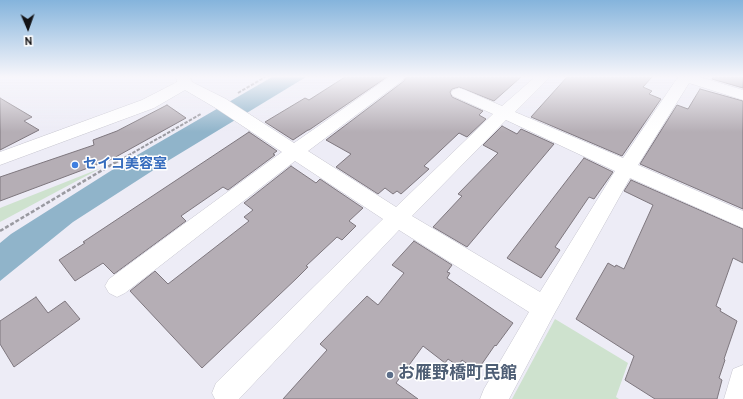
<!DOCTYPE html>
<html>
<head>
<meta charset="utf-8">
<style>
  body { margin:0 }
  #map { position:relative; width:743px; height:399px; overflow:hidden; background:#edecf6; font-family:Overpass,sans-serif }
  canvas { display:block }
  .north { position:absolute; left:8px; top:8px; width:40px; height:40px; -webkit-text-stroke:3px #fff; paint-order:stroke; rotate:178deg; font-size:11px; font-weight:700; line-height:16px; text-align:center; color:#131316 }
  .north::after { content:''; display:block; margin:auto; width:14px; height:18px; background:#131316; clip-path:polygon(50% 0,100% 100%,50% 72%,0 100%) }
</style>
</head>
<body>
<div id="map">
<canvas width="743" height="399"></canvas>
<div class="north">N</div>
</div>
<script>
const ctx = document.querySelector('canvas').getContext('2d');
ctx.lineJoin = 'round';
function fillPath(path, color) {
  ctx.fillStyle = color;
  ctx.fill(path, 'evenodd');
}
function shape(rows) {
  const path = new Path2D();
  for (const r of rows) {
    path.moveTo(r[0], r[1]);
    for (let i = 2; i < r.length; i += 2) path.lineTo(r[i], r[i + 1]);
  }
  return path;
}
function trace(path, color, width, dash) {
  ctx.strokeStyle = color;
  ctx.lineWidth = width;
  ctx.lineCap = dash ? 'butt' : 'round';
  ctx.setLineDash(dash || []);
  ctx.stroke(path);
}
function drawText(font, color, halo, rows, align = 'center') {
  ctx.font = font + ' Overpass,"Noto Sans JP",sans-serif';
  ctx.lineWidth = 3;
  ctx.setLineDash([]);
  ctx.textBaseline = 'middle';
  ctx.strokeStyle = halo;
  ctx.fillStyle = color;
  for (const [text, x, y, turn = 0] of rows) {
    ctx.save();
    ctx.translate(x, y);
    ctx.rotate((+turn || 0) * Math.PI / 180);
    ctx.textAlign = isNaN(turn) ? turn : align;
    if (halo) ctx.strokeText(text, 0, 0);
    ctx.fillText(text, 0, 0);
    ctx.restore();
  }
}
fillPath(shape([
  [101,168,0,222,0,208],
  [555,319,628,363,616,397,619,399,512,399]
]), '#cee2ce');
fillPath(shape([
  [272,77,306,77,166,162,73,222,0,281,0,243,11,234,120,165]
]), '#90b4ca');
const building = shape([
  [345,77,387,77,309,130,308,130,293,140,265,122,305,98,309,100,345,77],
  [406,77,521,77,494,101,459,87,452,89,450,92,452,97,483,111,479,115,486,119,467,137,459,133,424,166,429,169,401,194,397,191,393,194,385,188,378,194,336,167,351,154,326,140,404,81,406,77],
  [567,77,652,77,643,87,652,91,649,94,661,99,622,156,531,117,567,77],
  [713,77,743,77,743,88,712,79,713,77],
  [700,89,743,101,743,209,640,164,677,105,688,109,700,89],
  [0,98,32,117,24,121,39,130,0,150,0,98],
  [167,105,186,118,112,159,0,201,0,177,94,145,93,140,117,131,167,105],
  [502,126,517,134,521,129,554,144,467,247,433,227,462,196,458,194,498,153,483,145,502,126],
  [249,132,277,151,273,154,275,155,228,190,223,187,181,216,186,221,114,274,103,263,75,281,59,260,85,243,83,242,249,132],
  [584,158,613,172,594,199,589,197,555,247,560,250,541,278,507,258,584,158],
  [291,166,316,183,320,179,363,208,349,221,356,226,342,240,337,237,306,266,308,267,297,278,202,368,130,291,155,271,168,284,249,221,244,217,253,210,244,203,291,166],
  [631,180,743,229,743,263,733,258,716,306,721,309,720,311,737,321,724,359,725,360,719,378,722,380,717,399,655,399,625,380,634,356,576,319,608,263,615,267,616,265,624,269,653,205,624,191,631,180],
  [414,241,452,265,447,272,450,273,447,278,513,323,496,346,495,345,477,371,462,360,458,366,448,359,445,363,423,346,396,383,418,399,283,399,327,350,320,344,367,296,378,305,404,273,392,265,414,241],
  [36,297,48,313,65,301,80,319,14,367,0,344,0,321,36,297]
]);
fillPath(building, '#b5aeb5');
trace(building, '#7e777e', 1);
const minor = shape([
  [176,77,190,77,192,82,226,99,294,143,389,77,405,77,403,80,308,151,396,207,493,114,453,96,451,93,453,90,459,88,465,90,502,106,535,77,550,77,515,112,623,158,678,77,700,77,743,90,743,100,689,83,638,165,743,211,743,228,630,178,553,316,509,399,480,399,484,389,529,312,399,230,239,399,215,399,212,393,216,383,383,219,295,161,125,293,117,297,109,293,105,286,109,279,282,152,214,107,185,90,154,108,0,165,0,152,142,100,177,82,176,77],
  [506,120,615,171,540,292,412,216,506,120],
  [743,365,743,399,724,399,733,369,743,365]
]);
trace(minor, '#c6c5cf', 1);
trace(shape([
  [238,93,265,77],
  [115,163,201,114]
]), '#9a9aa1', 2, [3.5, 1.5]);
trace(shape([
  [0,231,116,162]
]), '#9a9aa1', 2.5, [4, 2]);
fillPath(minor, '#fff');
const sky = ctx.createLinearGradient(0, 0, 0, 132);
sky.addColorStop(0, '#85b4dc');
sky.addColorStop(0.58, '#f7f6fb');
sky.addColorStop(1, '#f7f6fb00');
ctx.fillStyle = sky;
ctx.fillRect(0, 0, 743, 132);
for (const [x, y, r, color] of [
  [75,165,4,"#3f7fe0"],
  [390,375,4,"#5c6f8a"]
]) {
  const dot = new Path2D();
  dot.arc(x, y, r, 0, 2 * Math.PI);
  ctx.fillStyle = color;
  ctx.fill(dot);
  trace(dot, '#fff', 1.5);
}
drawText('bold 14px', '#366cbe', '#fff', [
  ["セイコ美容室",83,165]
], 'left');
drawText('bold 17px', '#4e5e75', '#fff', [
  ["お雁野橋町民館",398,375]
], 'left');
</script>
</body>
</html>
